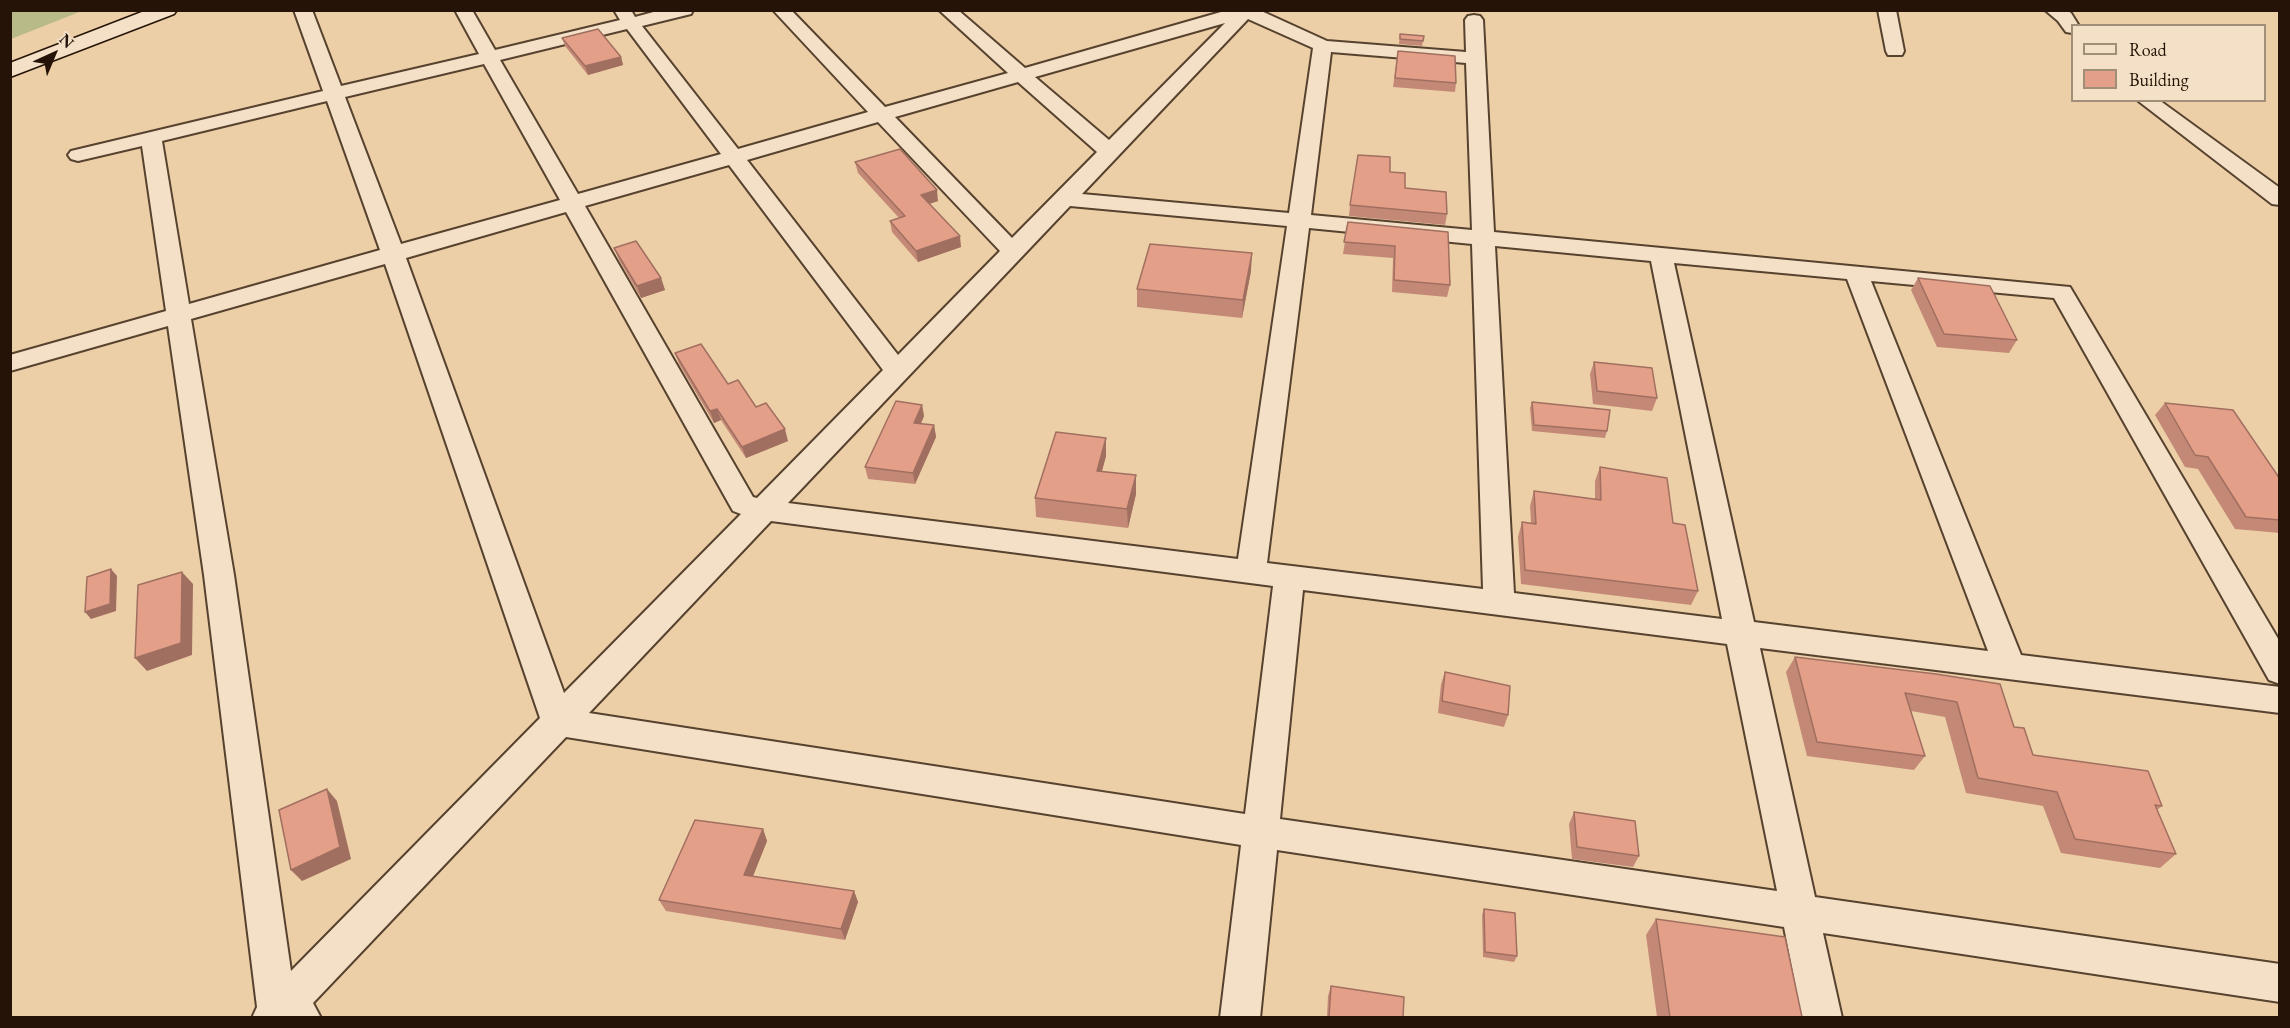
<!DOCTYPE html>
<html>
<head>
<meta charset="utf-8">
<style>
  body { margin:0 }
  #map { position:relative; width:2290px; height:1028px; overflow:hidden; background:#edcfa7; font-family:"EB Garamond",serif }
  canvas { display:block }
  .frame { position:absolute; inset:0; border:12px solid #241306; pointer-events:none }
  .legend { position:absolute; left:2071px; top:24px; width:195px; height:78px; box-sizing:border-box; background:#f3e0c6; border:2px solid #a08e79; margin:0; padding:8px 10px; list-style:none; font-size:18px; color:#241306 }
  .legend li { display:flex; align-items:center; gap:12px; height:30px }
  .legend b { width:30px; border:2px solid #a08e79 }
  .north { position:absolute; left:24px; top:24px; width:60px; height:60px; -webkit-text-stroke:4px #f3e0c6; paint-order:stroke; rotate:44deg; font-size:16px; font-weight:700; line-height:24px; text-align:center; color:#241306 }
  .north::after { content:''; display:block; margin:auto; width:21px; height:27px; background:#241306; clip-path:polygon(50% 0,100% 100%,50% 72%,0 100%) }
</style>
</head>
<body>
<div id="map">
<canvas width="2290" height="1028"></canvas>
<div class="frame"></div>
<ul class="legend">
<li><b style="height:8px;background:#f3e0c6"></b>Road</li>
<li><b style="height:16px;background:#e49f89"></b>Building</li>
</ul>
<div class="north">N</div>
</div>
<script>
const ctx = document.querySelector('canvas').getContext('2d');
ctx.lineJoin = 'round';
function fillPath(path, color) {
  ctx.fillStyle = color;
  ctx.fill(path, 'evenodd');
}
function shape(rows) {
  const path = new Path2D();
  for (const r of rows) {
    path.moveTo(r[0], r[1]);
    for (let i = 2; i < r.length; i += 2) path.lineTo(r[i], r[i + 1]);
  }
  return path;
}
function trace(path, color, width, dash) {
  ctx.strokeStyle = color;
  ctx.lineWidth = width;
  ctx.lineCap = dash ? 'butt' : 'round';
  ctx.setLineDash(dash || []);
  ctx.stroke(path);
}
fillPath(shape([
  [11,10,82,10,82,11,11,39]
]), '#b8bb87');
const street = shape([
  [294,10,312,10,341,86,479,54,455,10,472,10,495,50,620,20,614,10,631,10,635,17,661,10,693,10,691,14,642,26,738,149,868,112,773,10,791,10,885,107,1008,73,939,10,958,10,1025,68,1228,10,1259,10,1327,41,1466,52,1465,20,1468,16,1474,15,1480,16,1483,20,1494,232,2070,287,2280,642,2280,684,2269,680,2054,298,1871,281,2021,655,2280,687,2280,713,1760,648,1815,897,2280,964,2280,1002,1823,933,1842,1018,1802,1018,1784,927,1277,850,1260,1018,1220,1018,1241,845,566,737,313,1003,321,1018,252,1018,257,1007,204,575,168,326,10,371,10,355,166,311,142,146,78,161,71,159,68,155,71,151,323,91,294,10],
  [1248,19,1313,48,1289,213,1082,194,1248,19],
  [1225,23,1109,140,1035,77,1225,23],
  [627,29,721,154,578,194,500,60,627,29],
  [1331,52,1466,63,1472,230,1311,215,1331,52],
  [484,64,560,200,401,244,345,97,484,64],
  [1018,82,1097,152,1012,238,895,117,1018,82],
  [327,101,380,250,189,304,162,141,327,101],
  [878,122,1000,251,898,355,747,160,878,122],
  [729,165,883,370,757,498,753,497,585,206,729,165],
  [1070,206,1287,226,1238,559,788,503,1070,206],
  [566,212,729,504,733,511,741,514,564,693,406,258,566,212],
  [1309,228,1472,244,1483,589,1267,563,1309,228],
  [1495,246,1651,261,1722,619,1514,593,1495,246],
  [1674,263,1847,279,1988,651,1754,622,1674,263],
  [385,264,540,718,291,971,234,575,191,319,385,264],
  [771,521,1273,586,1245,814,589,713,771,521],
  [1303,590,1727,644,1777,891,1280,819,1303,590],
  [1878,10,1896,10,1904,51,1902,55,1888,55,1886,51,1878,10],
  [2045,10,2066,10,2071,13,2079,26,2072,26,2072,33,2066,32,2058,21,2045,10],
  [2137,100,2159,100,2280,188,2280,205,2272,204,2137,100]
]);
const secondary = shape([
  [147,10,177,10,174,14,10,77,10,63,147,10]
]);
trace(street, '#56422e', 4);
trace(secondary, '#241306', 3);
fillPath(street, '#f3e0c6');
fillPath(secondary, '#f3e0c6');
fillPath(shape([
  [1400,34,1424,36,1422,46,1399,44],
  [562,38,621,57,623,65,588,75,565,46],
  [1398,51,1456,83,1455,92,1393,87],
  [855,162,938,201,929,204,961,247,918,262,892,232,890,221,899,218,858,173],
  [1390,172,1405,188,1447,214,1445,225,1349,216,1350,205],
  [1348,222,1448,232,1450,285,1447,297,1392,292,1393,258,1343,254],
  [614,248,661,278,665,290,641,298,619,260],
  [1251,271,1242,318,1137,307,1137,289],
  [1918,278,2017,340,2009,353,1937,347,1911,290],
  [675,353,728,384,756,407,788,441,746,458,721,420,714,423,679,364],
  [1594,362,1657,398,1652,411,1593,404,1590,374],
  [1532,402,1607,431,1605,438,1532,431,1530,408],
  [2165,403,2280,479,2280,533,2235,529,2198,469,2185,467,2155,415],
  [922,405,924,416,921,424,934,425,936,437,915,484,868,479,865,467],
  [1106,438,1106,456,1102,471,1136,494,1128,528,1036,517,1035,498],
  [1600,467,1673,523,1698,591,1691,605,1521,584,1518,537,1522,522,1531,523,1530,506,1534,491,1595,499,1595,481],
  [1795,657,1936,674,2014,727,2033,755,2162,806,2157,810,2176,854,2160,868,2061,853,2043,806,1966,793,1945,717,1911,711,1925,756,1914,770,1807,756,1786,672],
  [1445,672,1508,715,1504,727,1438,713,1441,684],
  [1574,812,1639,856,1633,867,1572,859,1569,824],
  [763,829,767,841,753,876,854,891,858,902,845,940,666,911,659,900],
  [1484,909,1517,956,1514,962,1483,957,1482,915],
  [1656,919,1802,1017,1657,1017,1646,935],
  [1331,986,1403,1017,1327,1017,1328,996]
]), '#c48976');
fillPath(shape([
  [621,57,623,65,588,75,585,66],
  [937,190,938,201,923,206,921,195],
  [960,236,961,247,918,262,916,251],
  [1252,253,1251,271,1242,318,1243,300],
  [661,278,665,290,641,298,637,286],
  [922,405,924,416,916,434,914,423],
  [717,409,721,420,714,423,710,411],
  [934,425,936,437,915,484,913,473],
  [785,429,788,441,746,458,742,447],
  [1106,438,1106,456,1097,489,1097,471],
  [1136,475,1136,494,1128,528,1127,509],
  [111,569,117,576,116,611,91,619,85,612],
  [182,572,193,584,192,655,147,671,135,658],
  [327,789,337,801,351,859,302,881,291,870],
  [763,829,767,841,749,886,744,875],
  [854,891,858,902,845,940,841,929]
]), '#a06f60');
const building = shape([
  [598,29,621,57,585,66,562,38,598,29],
  [1400,34,1424,36,1423,41,1400,39,1400,34],
  [1398,51,1455,56,1456,83,1395,78,1398,51],
  [900,149,937,190,921,195,960,236,916,251,890,221,905,216,855,162,900,149],
  [1358,155,1390,157,1390,172,1405,173,1405,188,1446,192,1447,214,1350,205,1358,155],
  [1348,222,1448,232,1450,285,1394,280,1395,246,1344,242,1348,222],
  [636,241,661,278,637,286,614,248,636,241],
  [1150,244,1252,253,1243,300,1137,289,1150,244],
  [1918,278,1990,286,2017,340,1944,334,1918,278],
  [701,344,728,384,738,380,756,407,766,403,785,429,742,447,717,409,710,411,675,353,701,344],
  [1594,362,1652,368,1657,398,1597,391,1594,362],
  [896,401,922,405,914,423,934,425,913,473,865,467,896,401],
  [1532,402,1610,410,1607,431,1534,425,1532,402],
  [2165,403,2233,410,2280,479,2280,520,2246,517,2208,457,2195,455,2165,403],
  [1056,432,1106,438,1097,471,1136,475,1127,509,1035,498,1056,432],
  [1600,467,1667,478,1673,523,1685,525,1698,591,1525,570,1522,522,1536,524,1534,491,1601,500,1600,467],
  [111,569,110,604,85,612,87,577,111,569],
  [182,572,181,643,135,658,138,585,182,572],
  [1795,657,1936,674,2000,684,2014,727,2024,728,2033,755,2148,771,2162,806,2155,805,2176,854,2075,839,2057,792,1978,778,1957,702,1905,693,1925,756,1817,742,1795,657],
  [1445,672,1510,686,1508,715,1442,701,1445,672],
  [327,789,340,847,291,870,279,810,327,789],
  [1574,812,1635,821,1639,856,1577,847,1574,812],
  [695,820,763,829,744,875,854,891,841,929,659,900,695,820],
  [1484,909,1515,913,1517,956,1485,952,1484,909],
  [1656,919,1785,937,1802,1017,1670,1017,1656,919],
  [1331,986,1404,997,1403,1017,1329,1017,1331,986]
]);
fillPath(building, '#e49f89');
trace(building, '#a06f60', 1.5);
</script>
</body>
</html>
